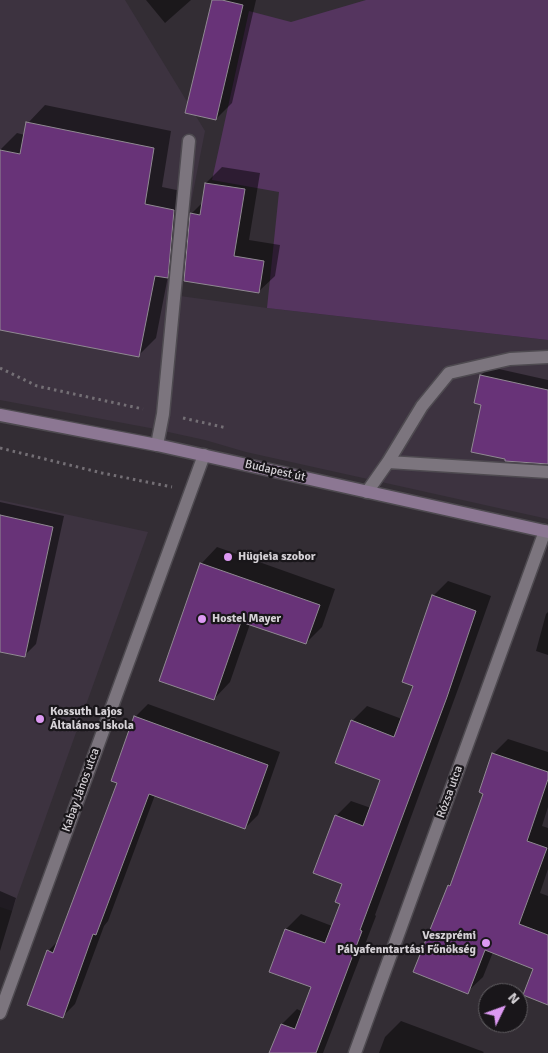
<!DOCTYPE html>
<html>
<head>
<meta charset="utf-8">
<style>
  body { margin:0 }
  #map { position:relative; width:548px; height:1053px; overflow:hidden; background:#332d34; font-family:Signika,sans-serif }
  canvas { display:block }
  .north { position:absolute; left:478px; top:983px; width:50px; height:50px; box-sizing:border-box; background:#19161a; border:1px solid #646165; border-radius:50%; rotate:48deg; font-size:14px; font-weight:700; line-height:20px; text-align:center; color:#d5d1d6 }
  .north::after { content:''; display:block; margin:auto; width:18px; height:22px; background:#dd99f3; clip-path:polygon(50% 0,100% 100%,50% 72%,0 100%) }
</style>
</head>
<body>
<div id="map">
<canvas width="548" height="1053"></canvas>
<div class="north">N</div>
</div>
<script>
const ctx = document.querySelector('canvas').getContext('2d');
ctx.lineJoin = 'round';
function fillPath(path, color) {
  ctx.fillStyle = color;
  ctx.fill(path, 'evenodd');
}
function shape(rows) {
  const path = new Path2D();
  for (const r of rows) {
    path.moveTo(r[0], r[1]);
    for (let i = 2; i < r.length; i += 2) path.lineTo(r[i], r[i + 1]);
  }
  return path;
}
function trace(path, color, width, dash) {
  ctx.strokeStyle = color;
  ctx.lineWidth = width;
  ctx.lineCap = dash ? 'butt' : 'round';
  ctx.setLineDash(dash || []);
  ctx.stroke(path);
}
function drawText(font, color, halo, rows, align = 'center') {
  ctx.font = font + ' Signika,sans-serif';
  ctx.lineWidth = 4.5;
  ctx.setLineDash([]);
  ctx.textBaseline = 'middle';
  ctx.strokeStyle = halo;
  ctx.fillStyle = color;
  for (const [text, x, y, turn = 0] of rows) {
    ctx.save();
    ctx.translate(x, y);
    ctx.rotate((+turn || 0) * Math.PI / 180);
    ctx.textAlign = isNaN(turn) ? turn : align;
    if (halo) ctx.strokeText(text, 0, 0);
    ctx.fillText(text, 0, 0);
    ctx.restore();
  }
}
fillPath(shape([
  [0,0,125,0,205,131,173,295,267,308,548,340,548,519,246,452,205,440,150,428,0,400],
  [0,500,148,532,12,911,0,907]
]), '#3d3340');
fillPath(shape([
  [366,0,548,0,548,340,267,308,279,192,212,180,249,11,291,22]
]), '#55355f');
fillPath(shape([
  [146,0,191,0,165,23],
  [213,0,256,0,232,103,216,119],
  [45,105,171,131,162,187,191,193,189,216,203,202,206,183,222,167,260,173,249,240,280,245,275,276,258,292,187,257,168,276,156,338,138,356,0,329,0,150,17,133,25,135,28,123],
  [490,367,548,380,548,463,483,404,481,375],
  [0,502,64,516,36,644,24,656,0,650],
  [217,547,335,589,322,627,306,643,250,624,230,682,214,699,201,564],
  [448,581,491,596,461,681,375,915,376,916,323,1053,271,1053,282,1024,297,1009,303,1012,313,987,271,971,286,929,301,914,332,926,341,903,343,883,336,816,351,801,371,808,382,779,352,721,367,706,402,719,415,686,433,596],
  [548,612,548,655,536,651,546,614],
  [148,704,280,752,258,815,245,828,155,795,108,921,104,926,75,1004,62,1017,48,951,59,940,119,782,135,717],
  [508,739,548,752,548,807,542,826,548,828,548,869,540,893,548,896,548,1004,535,969,493,952,483,977,467,992,415,971,449,885,454,880,485,793,493,754],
  [0,891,16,898,0,951],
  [401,1021,484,1052,483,1053,379,1053,385,1037]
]), '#0007');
const building = shape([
  [212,0,222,0,243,5,216,120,185,113,212,0],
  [26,122,154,148,145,204,174,210,168,278,155,276,139,357,0,330,0,150,20,154,26,122],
  [205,183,245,189,234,256,264,261,259,293,184,281,190,213,200,215,205,183],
  [480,375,548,390,548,464,505,461,505,459,471,452,481,405,474,403,480,375],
  [0,515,53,527,25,657,0,652,0,515],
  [200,563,320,605,306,644,241,622,214,700,159,681,200,563],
  [432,595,476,611,447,697,360,930,362,931,316,1053,269,1053,281,1024,295,1029,311,987,269,972,285,929,325,943,340,904,335,902,342,884,313,873,335,815,363,826,380,780,335,763,351,720,394,737,413,686,402,682,432,595],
  [134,716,268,765,245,829,149,794,96,935,93,934,63,1018,27,1005,47,950,53,953,117,783,111,781,134,716],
  [492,753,548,772,548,779,527,841,547,848,519,924,548,935,548,1005,523,995,533,969,485,950,468,994,413,972,448,885,450,886,483,794,479,792,492,753]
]);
fillPath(building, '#683378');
trace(building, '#908992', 1);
const lane = shape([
  [157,445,163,414,189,141],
  [388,462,548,472],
  [367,492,388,462,422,406,449,373,510,359,548,357]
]);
const street = shape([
  [0,1013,204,455],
  [355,1053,545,531]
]);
const secondary = shape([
  [0,415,157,445,548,532]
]);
trace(lane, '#4e4a50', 15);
trace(street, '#4e4a50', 15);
trace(secondary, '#4e4a50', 15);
trace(shape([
  [0,368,37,386,143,409],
  [183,418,227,428],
  [0,448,102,473,172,487]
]), '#746f75', 3, [2.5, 4]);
trace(lane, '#7c757e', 12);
trace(street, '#7c757e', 12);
trace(secondary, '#8c7793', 12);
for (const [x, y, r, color] of [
  [228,557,5,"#dd99f3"],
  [202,619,5,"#dd99f3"],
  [40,719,5,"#dd99f3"],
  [486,943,5,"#dd99f3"]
]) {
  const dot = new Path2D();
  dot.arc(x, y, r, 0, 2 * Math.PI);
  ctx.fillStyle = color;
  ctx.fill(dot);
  trace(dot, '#19161a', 2);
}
drawText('12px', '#d5d1d6', '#19161a', [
  ["Budapest út",275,471,13],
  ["Kabay János utca",81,790,-70],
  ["Rózsa utca",450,792,-70]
]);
drawText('bold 12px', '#d5d1d6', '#19161a', [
  ["Hügieia szobor",238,557],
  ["Hostel Mayer",212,619],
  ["Kossuth Lajos",50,712],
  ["Általános Iskola",50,726],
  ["Veszprémi",476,936,"right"],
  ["Pályafenntartási Főnökség",476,950,"right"]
], 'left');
</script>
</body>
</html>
